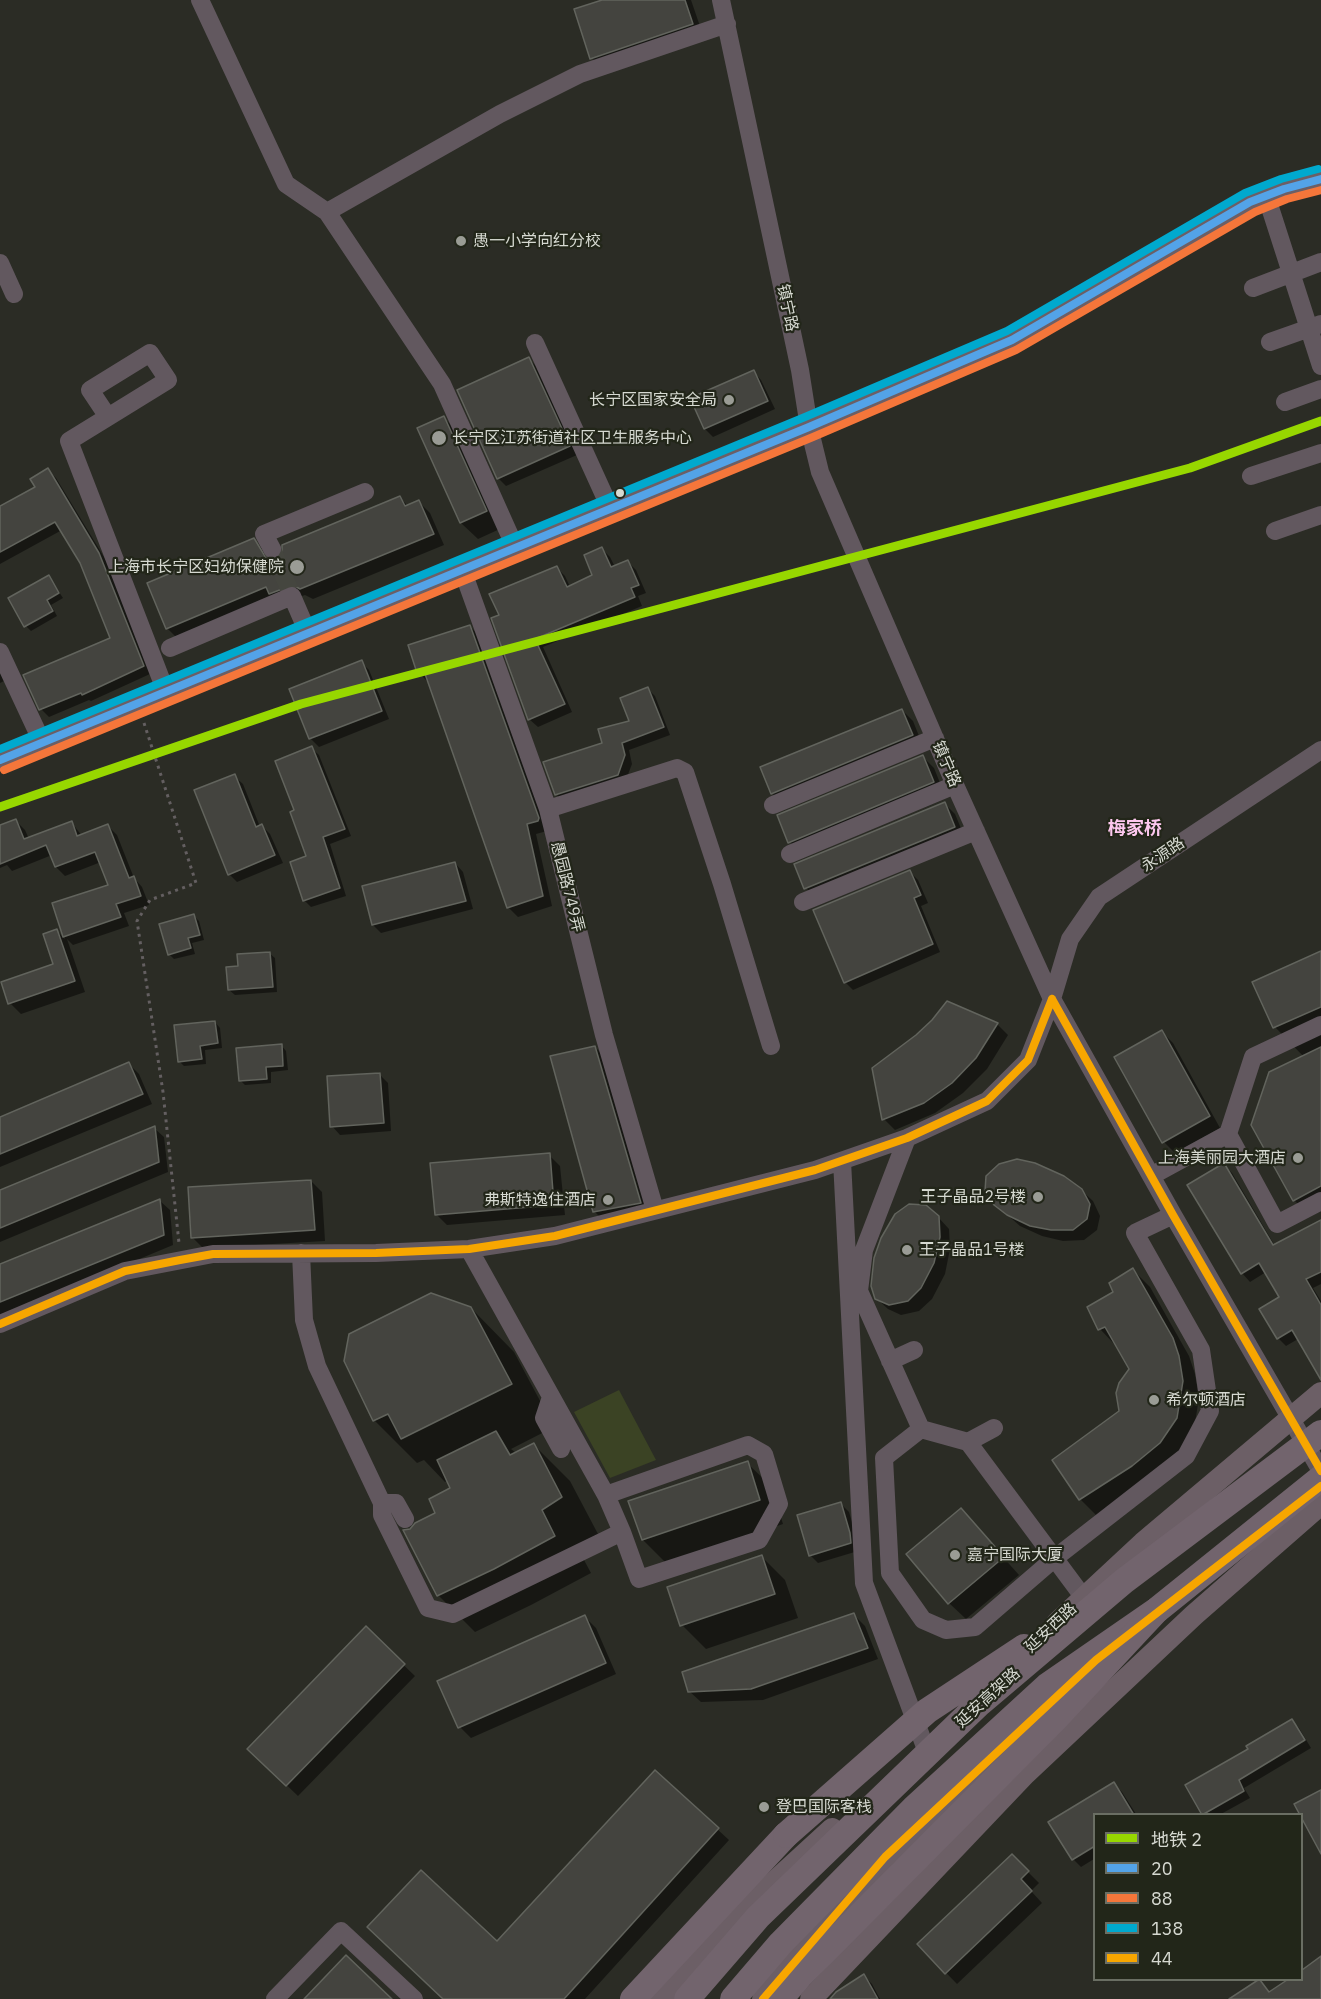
<!DOCTYPE html>
<html>
<head>
<meta charset="utf-8">
<style>
  body { margin:0 }
  #map { position:relative; width:1321px; height:1999px; overflow:hidden; background:#2b2c25; font-family:"IBM Plex Sans","Noto Sans SC",sans-serif }
  canvas { display:block }
  .legend { position:absolute; left:1093px; top:1813px; width:210px; height:168px; box-sizing:border-box; background:#222619; border:2px solid #6a6e63; margin:0; padding:8px 10px; list-style:none; font-size:18px; color:#d6d9d1 }
  .legend li { display:flex; align-items:center; gap:12px; height:30px }
  .legend b { width:30px; border:2px solid #6a6e63 }
</style>
</head>
<body>
<div id="map">
<canvas width="1321" height="1999"></canvas>
<ul class="legend">
<li><b style="height:8px;background:#97d700"></b>地铁 2</li>
<li><b style="height:8px;background:#53a3e8"></b>20</li>
<li><b style="height:8px;background:#f5763a"></b>88</li>
<li><b style="height:8px;background:#00a9ce"></b>138</li>
<li><b style="height:8px;background:#f7a600"></b>44</li>
</ul>
</div>
<script>
const ctx = document.querySelector('canvas').getContext('2d');
ctx.lineJoin = 'round';
function fillPath(path, color) {
  ctx.fillStyle = color;
  ctx.fill(path, 'evenodd');
}
function shape(rows) {
  const path = new Path2D();
  for (const r of rows) {
    path.moveTo(r[0], r[1]);
    for (let i = 2; i < r.length; i += 2) path.lineTo(r[i], r[i + 1]);
  }
  return path;
}
function trace(path, color, width, dash) {
  ctx.strokeStyle = color;
  ctx.lineWidth = width;
  ctx.lineCap = dash ? 'butt' : 'round';
  ctx.setLineDash(dash || []);
  ctx.stroke(path);
}
function drawText(font, color, halo, rows, align = 'center') {
  ctx.font = font + ' "IBM Plex Sans","Noto Sans SC",sans-serif';
  ctx.lineWidth = 4.5;
  ctx.setLineDash([]);
  ctx.textBaseline = 'middle';
  ctx.strokeStyle = halo;
  ctx.fillStyle = color;
  for (const [text, x, y, turn = 0] of rows) {
    ctx.save();
    ctx.translate(x, y);
    ctx.rotate((+turn || 0) * Math.PI / 180);
    ctx.textAlign = isNaN(turn) ? turn : align;
    if (halo) ctx.strokeText(text, 0, 0);
    ctx.fillText(text, 0, 0);
    ctx.restore();
  }
}
fillPath(shape([
  [619,1390,656,1460,610,1478,574,1412]
]), '#3b4324');
fillPath(shape([
  [607,0,691,0,703,35,603,69,592,58],
  [529,359,537,367,577,455,506,486,498,478],
  [753,371,761,380,775,409,713,437,705,429,692,399],
  [444,418,460,434,502,528,478,539,461,523],
  [48,470,56,478,107,562,150,674,91,701,89,700,49,717,41,709,112,639,81,562,62,530,0,564,0,508,37,487],
  [400,498,408,506,419,502,430,513,444,545,313,599,305,595,178,639,167,628,253,540,265,551,270,560,277,561],
  [602,549,610,557,615,567,628,562,636,570,646,593,638,596,642,606,543,647,572,712,538,727,529,719,501,616,557,568,565,576,570,587,594,576],
  [49,577,63,598,51,605,57,616,31,631,26,626],
  [470,626,479,636,547,831,536,834,552,906,518,917,508,907,428,682,418,672],
  [361,662,369,670,389,719,319,747,311,739,291,690],
  [0,672,4,681,0,683],
  [648,689,655,696,670,735,629,750,632,764,625,782,564,802,556,794,604,744,631,722],
  [902,710,913,721,923,746,783,804,772,793],
  [311,748,319,755,351,836,330,844,346,896,311,907,304,900,308,857,296,811],
  [923,757,934,768,944,793,801,853,790,842],
  [234,776,243,784,260,827,262,826,270,834,283,863,237,882,229,874],
  [944,803,955,814,965,838,817,899,806,888,796,865],
  [16,821,25,830,29,839,72,823,82,836,108,826,117,835,134,878,142,887,149,905,124,913,129,926,73,945,67,939,85,992,21,1014,10,1003,55,965,57,931,65,939,54,904,110,886,101,862,65,876,56,867,52,855,12,871,7,865,0,868,0,827],
  [455,863,463,872,473,909,381,933,373,925,363,887],
  [910,872,918,880,928,903,921,906,940,952,853,990,845,982],
  [194,916,199,921,204,940,192,943,195,954,174,959,169,954],
  [1321,952,1321,1202,1305,1211,1294,1200,1304,1057,1275,1027],
  [269,953,275,958,277,992,235,995,229,990,240,968],
  [215,1022,220,1028,222,1048,205,1050,206,1064,184,1066,179,1061],
  [997,1024,1008,1035,987,1069,963,1093,935,1113,895,1130,884,1119,874,1069],
  [1162,1032,1173,1043,1220,1128,1175,1153,1164,1142],
  [281,1045,286,1051,288,1070,271,1072,271,1083,245,1085,240,1080],
  [595,1047,606,1058,651,1213,605,1222,594,1211],
  [129,1064,139,1074,152,1104,0,1167,0,1118],
  [380,1075,388,1083,391,1131,340,1135,332,1126],
  [154,1128,164,1137,168,1172,0,1242,0,1192],
  [549,1155,560,1166,565,1215,447,1225,436,1214],
  [1224,1165,1232,1173,1275,1246,1321,1222,1321,1284,1313,1288,1321,1301,1321,1376,1298,1339,1286,1346,1278,1338,1261,1309,1281,1298,1266,1272,1250,1282,1242,1273,1190,1185],
  [311,1181,322,1192,325,1241,203,1248,192,1237],
  [1081,1190,1093,1201,1100,1216,1097,1230,1084,1240,1063,1241,1042,1236,1020,1226,995,1204],
  [160,1201,170,1210,173,1245,0,1317,0,1267],
  [938,1217,949,1229,950,1249,945,1274,932,1299,919,1311,901,1315,888,1309,876,1298],
  [1133,1270,1150,1287,1189,1356,1195,1374,1199,1398,1193,1435,1176,1460,1097,1516,1080,1499,1121,1411,1130,1369,1116,1346,1100,1329,1114,1293],
  [471,1308,514,1352,554,1427,511,1449,516,1453,534,1445,570,1481,598,1534,577,1547,591,1573,531,1605,475,1632,438,1595,411,1530,437,1513,452,1488,448,1480,445,1482,424,1460,417,1463,374,1420],
  [747,1463,771,1486,783,1524,667,1564,643,1540,630,1502],
  [841,1504,849,1512,858,1542,858,1551,818,1563,810,1555],
  [961,1510,1019,1575,966,1619,949,1603],
  [761,1556,785,1580,798,1618,706,1649,682,1625],
  [853,1614,865,1626,878,1659,763,1700,701,1702,689,1691],
  [585,1617,596,1628,616,1674,471,1738,460,1727,439,1681],
  [366,1629,415,1676,298,1796,249,1749],
  [1292,1721,1299,1728,1311,1748,1244,1788,1250,1798,1221,1814,1204,1814,1187,1786,1250,1750],
  [655,1772,729,1840,585,1999,444,1999],
  [1114,1784,1122,1792,1136,1814,1094,1814,1094,1859,1081,1867,1073,1859,1050,1822],
  [1012,1856,1039,1883,1031,1891,1042,1903,957,1984,919,1945],
  [864,1976,872,1984,880,1999,832,1999]
]), '#0007');
const building = shape([
  [602,0,685,0,693,24,590,59,574,9,602,0],
  [529,357,570,446,497,479,457,390,529,357],
  [754,370,768,401,704,429,690,398,754,370],
  [444,416,487,511,460,523,417,428,444,416],
  [48,468,99,553,144,666,82,695,81,693,39,710,23,675,110,638,80,563,55,522,0,552,0,506,35,487,30,479,48,468],
  [400,496,405,506,419,500,434,534,300,589,293,585,269,594,266,587,166,629,147,583,254,538,266,558,277,559,282,554,282,545,400,496],
  [602,547,611,567,628,560,639,585,631,588,635,597,535,639,565,704,528,720,491,618,499,615,489,594,557,566,567,587,592,575,584,555,602,547],
  [49,575,59,593,47,600,53,611,24,627,8,598,49,575],
  [470,625,539,818,538,821,527,824,543,896,507,908,424,671,417,673,408,645,470,625],
  [362,660,382,711,309,739,289,689,362,660],
  [648,687,664,727,622,743,625,755,618,775,555,795,543,762,602,743,598,729,629,721,620,698,648,687],
  [902,709,913,735,771,794,760,767,902,709],
  [312,746,345,829,323,837,340,888,303,901,290,862,306,856,290,812,294,810,275,761,312,746],
  [923,755,934,782,788,843,777,815,923,755],
  [235,774,256,827,262,824,275,855,228,875,194,790,235,774],
  [945,802,955,827,804,889,794,864,945,802],
  [16,819,24,839,72,821,77,836,108,824,129,878,134,876,141,896,116,904,121,917,63,937,52,903,108,885,95,852,55,867,46,845,0,864,0,825,16,819],
  [455,862,466,901,372,925,362,886,455,862],
  [910,870,921,895,914,898,933,944,844,983,813,910,910,870],
  [194,914,200,935,188,938,191,948,168,955,159,924,194,914],
  [57,929,75,981,8,1004,1,982,53,964,43,934,57,929],
  [1321,951,1321,1007,1273,1028,1252,982,1321,951],
  [270,952,273,987,228,990,226,967,238,966,237,954,270,952],
  [947,1001,998,1023,976,1058,952,1083,924,1103,882,1120,872,1068,916,1035,932,1020,947,1001],
  [215,1021,218,1043,200,1046,202,1059,178,1062,174,1025,215,1021],
  [1162,1030,1210,1116,1162,1143,1114,1057,1162,1030],
  [282,1044,283,1066,266,1067,267,1079,239,1081,236,1048,282,1044],
  [595,1046,641,1203,593,1212,550,1056,595,1046],
  [1321,1047,1321,1186,1293,1201,1251,1125,1269,1072,1321,1047],
  [129,1062,143,1094,0,1154,0,1117,129,1062],
  [380,1073,384,1123,330,1127,327,1076,380,1073],
  [155,1126,159,1162,0,1228,0,1190,155,1126],
  [550,1153,554,1205,435,1215,430,1163,550,1153],
  [1017,1159,1035,1163,1064,1176,1082,1189,1090,1204,1087,1219,1073,1230,1051,1230,1030,1226,1007,1215,994,1205,985,1191,986,1176,999,1164,1017,1159],
  [1224,1163,1273,1245,1321,1220,1321,1272,1306,1279,1321,1305,1321,1380,1292,1330,1277,1339,1259,1309,1279,1297,1259,1263,1241,1274,1187,1185,1224,1163],
  [311,1180,315,1230,191,1238,188,1187,311,1180],
  [160,1199,164,1235,0,1302,0,1264,160,1199],
  [909,1204,926,1205,939,1216,940,1237,934,1263,921,1288,908,1301,889,1305,875,1299,871,1286,874,1258,881,1238,895,1214,909,1204],
  [1133,1268,1173,1338,1179,1356,1183,1381,1177,1418,1160,1443,1132,1466,1079,1500,1052,1460,1119,1411,1116,1393,1119,1383,1129,1369,1105,1327,1098,1330,1087,1307,1113,1292,1109,1283,1133,1268],
  [431,1293,471,1307,512,1384,401,1439,388,1414,373,1421,344,1361,349,1334,431,1293],
  [496,1431,510,1455,534,1443,562,1497,542,1510,555,1536,494,1569,437,1596,403,1530,410,1529,415,1523,435,1513,429,1499,450,1488,437,1460,496,1431],
  [748,1461,760,1500,642,1540,628,1501,748,1461],
  [841,1502,850,1533,851,1543,809,1556,797,1515,841,1502],
  [961,1508,1004,1557,948,1604,906,1554,961,1508],
  [762,1555,775,1594,680,1626,667,1587,762,1555],
  [854,1613,868,1648,751,1689,688,1692,682,1672,854,1613],
  [585,1615,606,1663,458,1728,437,1681,585,1615],
  [366,1626,405,1664,286,1786,247,1749,366,1626],
  [1292,1719,1305,1740,1239,1780,1244,1791,1202,1815,1185,1785,1248,1749,1246,1746,1292,1719],
  [655,1770,719,1828,564,1999,443,1999,367,1927,421,1870,497,1941,655,1770],
  [1114,1782,1134,1815,1095,1815,1095,1846,1072,1860,1048,1822,1114,1782],
  [1321,1790,1321,1854,1294,1804,1321,1790],
  [1012,1854,1029,1871,1021,1879,1032,1891,945,1974,917,1944,1012,1854],
  [346,1955,392,1999,304,1999,346,1955],
  [1321,1956,1321,1999,1229,1999,1258,1980,1260,1980,1269,1992,1287,1980,1302,1980,1302,1970,1321,1956],
  [864,1974,878,1999,830,1999,836,1992,864,1974]
]);
fillPath(building, '#44443f');
trace(building, '#62645d', 1.5);
trace(shape([
  [272,549,291,593]
]), '#45463f', 18, [18, 9]);
trace(shape([
  [144,723,196,883,150,900,137,921,163,1092,179,1243]
]), '#645f61', 3, [3, 4.5]);
trace(shape([
  [200,0,286,184,327,212,500,114,580,74,727,24],
  [721,0,800,370,809,427,820,472,955,785,1052,999,1173,1215,1321,1471],
  [1266,195,1321,366],
  [327,212,442,384,515,547],
  [0,263,14,294],
  [1253,288,1321,262],
  [1270,342,1321,324],
  [535,343,610,508],
  [1285,402,1321,389],
  [108,417,90,390,150,353,168,380,108,417,69,441,166,692],
  [1251,476,1321,453],
  [1275,531,1321,515],
  [272,549,264,534,365,492],
  [462,569,548,809,604,1035,655,1210],
  [170,648,292,596,308,633],
  [0,652,42,742],
  [773,805,935,738],
  [548,809,677,768,685,772,722,884,771,1046],
  [790,854,955,785],
  [803,902,976,831],
  [1228,1134,1277,1224,1321,1201],
  [907,1138,864,1250,859,1291,921,1429,968,1442,1084,1598],
  [842,1161,864,1583,924,1744],
  [1151,1176,1228,1134,1253,1057,1321,1025],
  [301,1253,304,1320,317,1366,382,1503,382,1515,428,1608,453,1614,622,1532,606,1495,469,1249],
  [0,1324,125,1271,213,1254,376,1253,469,1249,555,1236,815,1170,907,1138,987,1101,1028,1060,1052,999,1070,939,1099,897,1321,750],
  [890,1361,914,1350],
  [551,1397,544,1418,561,1449],
  [921,1429,884,1458,890,1573,923,1620,946,1630,975,1627,1055,1558,1186,1456,1210,1411,1201,1350,1135,1233,1173,1215],
  [968,1442,994,1428],
  [606,1495,748,1445,764,1454,779,1504,759,1540,639,1579,622,1532],
  [382,1503,396,1503,405,1519],
  [275,1999,341,1931,414,1999]
]), '#62585f', 18);
trace(shape([
  [0,760,809,427,1012,340,1250,202,1284,189,1321,179],
  [1057,1623,1143,1543,1321,1393],
  [660,1999,712,1939,832,1829],
  [763,1999,885,1857,1090,1666],
  [811,1999,1025,1774,1194,1615,1321,1504]
]), '#6c5f66', 22);
trace(shape([
  [633,1999,786,1835],
  [733,1999,781,1943,914,1808,1047,1686,1157,1610,1321,1478]
]), '#72646d', 26);
trace(shape([
  [786,1835,927,1711,1024,1647],
  [687,1999,758,1917,980,1703,1124,1581,1321,1433],
  [780,1999,801,1975,1059,1715,1157,1610]
]), '#72646d', 26);
trace(shape([
  [0,760,809,427,1012,340,1250,202,1284,189,1321,179]
]), '#53a3e8', 8);
trace(shape([
  [4,770,813,437,1016,350,1255,212,1287,199,1321,190]
]), '#f5763a', 8);
trace(shape([
  [0,749,805,417,1007,331,1245,193,1281,179,1318,169]
]), '#00a9ce', 8);
trace(shape([
  [1052,999,1173,1215,1321,1471],
  [0,1324,125,1271,180,1260,213,1254,376,1253,469,1249,555,1236,815,1170,907,1138,987,1101,1028,1060,1052,999],
  [763,1999,885,1857,1096,1660,1321,1486]
]), '#f7a600', 8);
trace(shape([
  [0,807,301,704,1190,468,1321,421]
]), '#97d700', 9);
for (const [x, y, r, color] of [
  [461,241,6,"#9a9c95"],
  [729,400,6,"#9a9c95"],
  [439,438,8,"#9a9c95"],
  [620,493,5,"#d6d9d1"],
  [297,567,8,"#9a9c95"],
  [1298,1158,6,"#9a9c95"],
  [1038,1197,6,"#9a9c95"],
  [608,1200,6,"#9a9c95"],
  [907,1250,6,"#9a9c95"],
  [1154,1400,6,"#9a9c95"],
  [955,1555,6,"#9a9c95"],
  [764,1807,6,"#9a9c95"]
]) {
  const dot = new Path2D();
  dot.arc(x, y, r, 0, 2 * Math.PI);
  ctx.fillStyle = color;
  ctx.fill(dot);
  trace(dot, '#222619', 2);
}
drawText('16px', '#d6d9d1', '#222619', [
  ["愚一小学向红分校",473,241],
  ["长宁区国家安全局",717,400,"right"],
  ["长宁区江苏街道社区卫生服务中心",452,438],
  ["上海市长宁区妇幼保健院",284,567,"right"],
  ["上海美丽园大酒店",1286,1158,"right"],
  ["王子晶品2号楼",1026,1197,"right"],
  ["弗斯特逸住酒店",596,1200,"right"],
  ["王子晶品1号楼",919,1250],
  ["希尔顿酒店",1166,1400],
  ["嘉宁国际大厦",967,1555],
  ["登巴国际客栈",776,1807]
], 'left');
drawText('16px', '#d6d9d1', '#222619', [
  ["镇宁路",787,308,78],
  ["镇宁路",946,764,67],
  ["永源路",1163,855,-34],
  ["愚园路749弄",567,887,76],
  ["延安西路",1051,1628,-43],
  ["延安高架路",988,1698,-42]
]);
drawText('bold 18px', '#fdc7ef', '#222619', [
  ["梅家桥",1135,829]
]);
</script>
</body>
</html>
